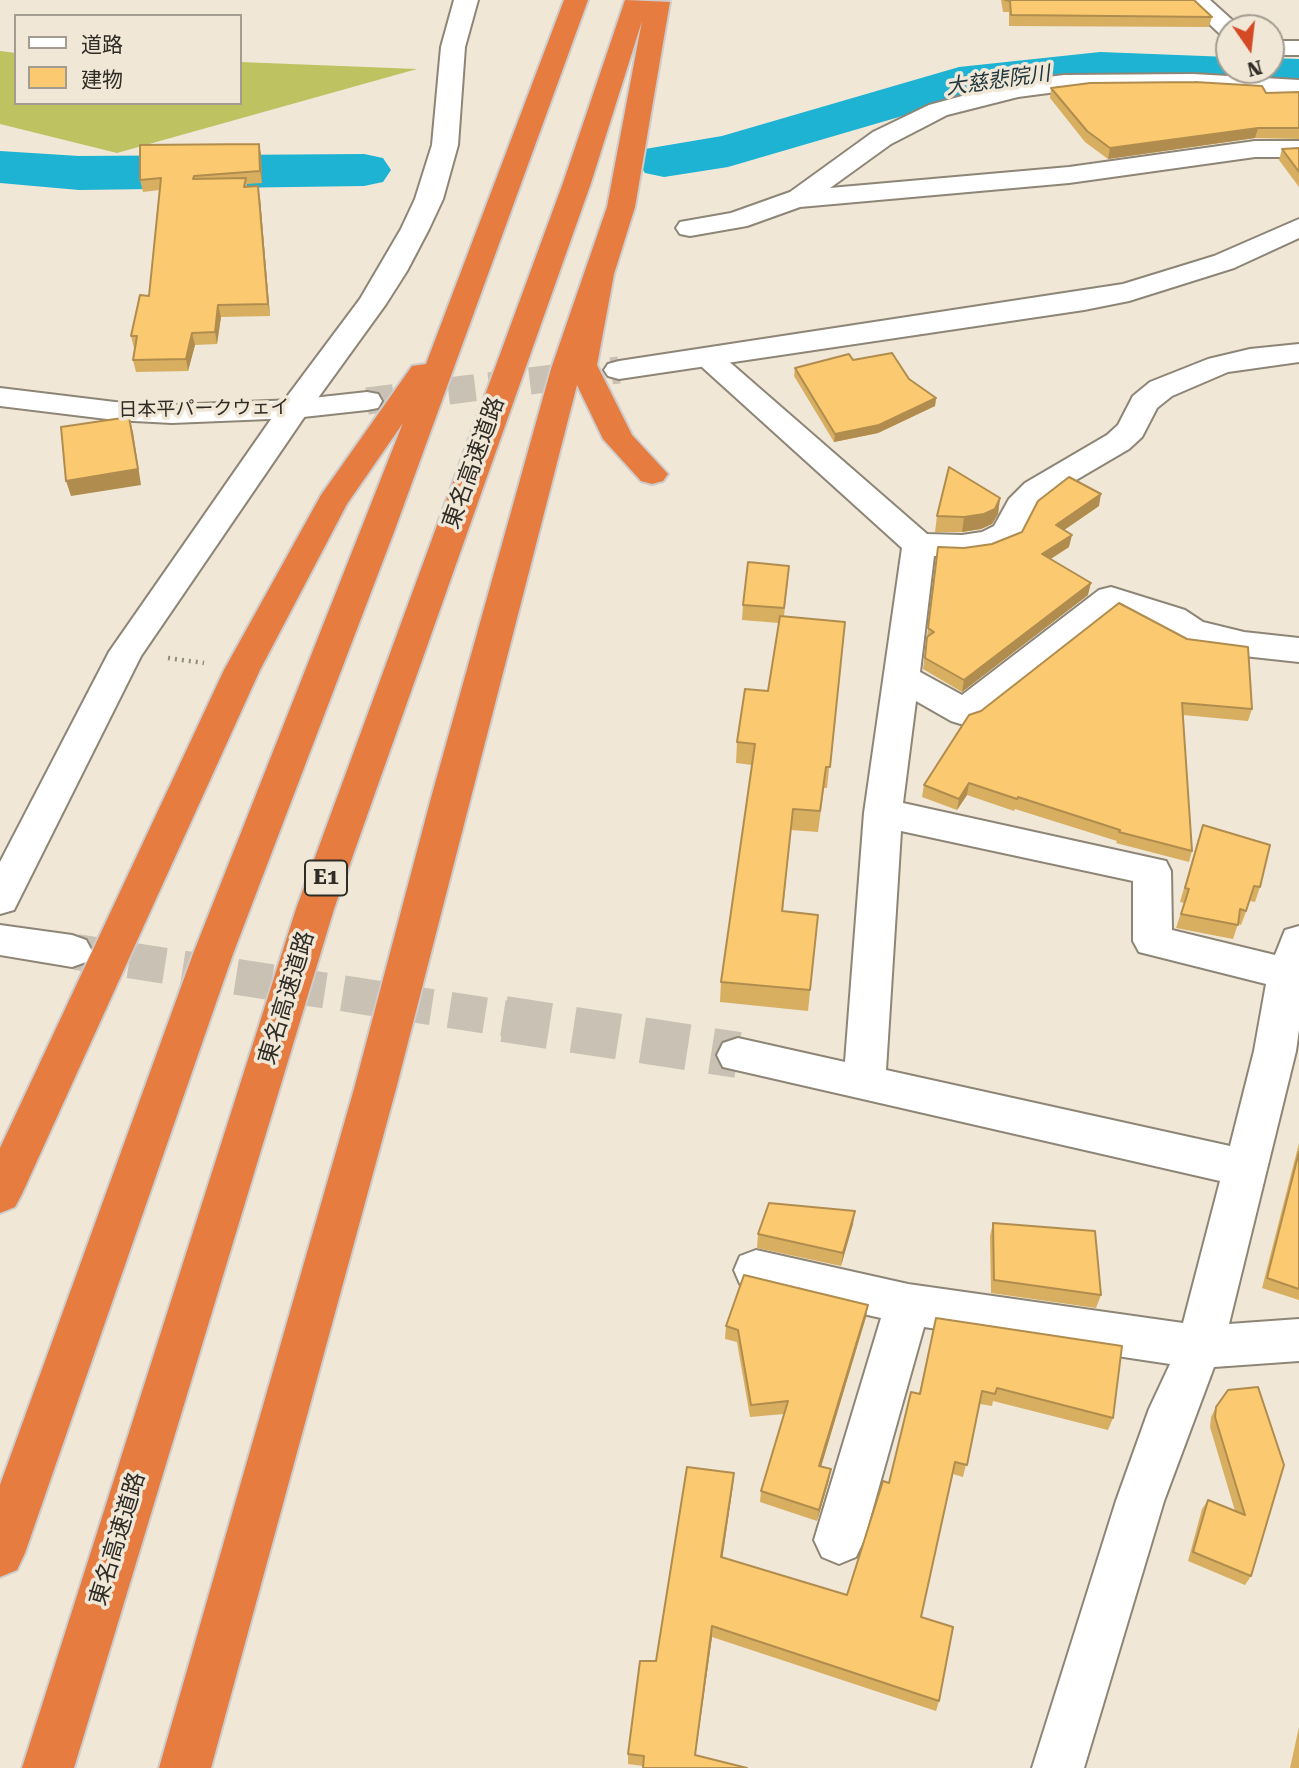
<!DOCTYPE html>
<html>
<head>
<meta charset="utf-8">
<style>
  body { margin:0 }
  #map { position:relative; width:1299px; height:1768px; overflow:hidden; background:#f0e7d7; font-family:"Roboto Serif","Noto Sans JP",serif }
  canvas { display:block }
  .legend { position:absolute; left:14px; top:14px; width:228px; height:91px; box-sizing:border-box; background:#f0e7d7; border:2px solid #a39c90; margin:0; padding:9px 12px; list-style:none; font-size:21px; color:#2f2b25 }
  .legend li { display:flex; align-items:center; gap:14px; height:35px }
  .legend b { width:35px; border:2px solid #a39c90 }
  .north { position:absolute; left:1215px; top:14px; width:70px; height:70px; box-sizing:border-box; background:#f0e7d7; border:2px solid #a39c90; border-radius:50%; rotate:166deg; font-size:19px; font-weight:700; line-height:28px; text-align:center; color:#2f2b25 }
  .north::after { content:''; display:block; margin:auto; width:24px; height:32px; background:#d34a25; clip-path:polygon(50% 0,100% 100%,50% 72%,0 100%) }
</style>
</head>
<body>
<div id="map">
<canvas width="1299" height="1768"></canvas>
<ul class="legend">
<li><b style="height:9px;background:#fff"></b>道路</li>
<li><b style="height:19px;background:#fbca70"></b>建物</li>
</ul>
<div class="north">N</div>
</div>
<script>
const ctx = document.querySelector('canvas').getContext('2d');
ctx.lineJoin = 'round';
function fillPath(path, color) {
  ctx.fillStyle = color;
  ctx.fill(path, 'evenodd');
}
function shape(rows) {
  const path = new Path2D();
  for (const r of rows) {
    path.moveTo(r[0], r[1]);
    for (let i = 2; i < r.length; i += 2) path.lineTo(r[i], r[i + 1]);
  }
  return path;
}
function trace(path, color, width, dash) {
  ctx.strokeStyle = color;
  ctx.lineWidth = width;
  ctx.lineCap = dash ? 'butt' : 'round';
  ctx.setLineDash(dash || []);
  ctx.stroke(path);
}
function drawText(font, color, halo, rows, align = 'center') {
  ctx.font = font + ' "Roboto Serif","Noto Sans JP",serif';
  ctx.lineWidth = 7;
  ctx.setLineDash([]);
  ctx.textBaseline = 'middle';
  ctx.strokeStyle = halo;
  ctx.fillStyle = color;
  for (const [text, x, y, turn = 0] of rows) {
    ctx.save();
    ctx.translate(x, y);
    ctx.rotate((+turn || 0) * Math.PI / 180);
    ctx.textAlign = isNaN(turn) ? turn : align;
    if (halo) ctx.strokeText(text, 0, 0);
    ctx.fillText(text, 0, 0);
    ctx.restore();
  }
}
fillPath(shape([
  [0,51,16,53,16,103,240,103,240,62,417,69,117,153,0,124]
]), '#bec260');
fillPath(shape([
  [1100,52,1229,57,1229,70,1271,70,1271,58,1299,59,1299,91,1100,82,964,98,728,167,664,177,645,173,637,161,645,149,722,136,959,67,1100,52],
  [0,151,79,156,364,154,383,158,391,170,383,182,364,186,79,190,0,183,0,151]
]), '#1eb2d3');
trace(shape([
  [76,952,515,1020]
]), '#c9c1b3', 36, [36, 18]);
trace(shape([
  [504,1019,738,1055]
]), '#c9c1b3', 46, [46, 24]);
trace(shape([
  [367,401,619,370]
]), '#c9c1b3', 27, [27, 14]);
const minor = shape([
  [454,0,478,0,465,47,458,145,443,199,429,229,407,271,386,304,305,416,141,656,14,910,0,914,0,862,109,652,283,402,360,299,401,229,415,199,432,145,441,47,454,0],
  [1184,0,1210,0,1241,28,1229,28,1229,36,1220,34,1184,0],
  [1271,41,1299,41,1299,55,1271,55,1271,41],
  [1193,74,1299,80,1299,96,1193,90,1064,91,1018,97,947,115,924,127,891,144,830,188,1069,167,1255,141,1299,141,1299,157,1255,157,1069,183,800,207,747,226,690,236,680,234,676,228,680,222,731,213,790,192,873,132,929,105,1017,81,1064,75,1193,74],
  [1299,344,1299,362,1228,372,1172,396,1157,408,1142,437,1129,449,1047,497,1034,511,1019,541,990,553,962,557,934,556,920,672,962,695,1099,590,1111,587,1185,610,1203,622,1244,632,1299,638,1299,662,1244,656,1180,639,1161,626,1116,612,977,721,964,725,951,721,916,701,903,803,1166,861,1171,871,1172,930,1275,955,1285,930,1299,926,1299,1030,1296,1051,1229,1324,1299,1319,1299,1361,1214,1367,1164,1501,1084,1768,1032,1768,1116,1501,1149,1409,1170,1364,924,1327,864,1540,856,1557,839,1564,822,1557,814,1540,881,1318,756,1290,740,1284,734,1270,740,1256,756,1250,908,1284,1183,1323,1220,1181,723,1067,717,1055,723,1043,738,1038,845,1062,864,813,902,548,692,358,696,352,707,349,718,352,927,534,962,535,982,532,994,526,1009,499,1025,483,1107,435,1118,425,1133,396,1150,382,1208,359,1250,349,1299,344],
  [901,831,1133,881,1133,941,1139,952,1266,984,1254,1051,1230,1146,886,1070,901,831],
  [0,925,72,935,86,940,92,951,86,962,72,967,0,955,0,925]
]);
const tertiary = shape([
  [1299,219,1299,238,1234,268,1129,301,1084,310,619,379,608,376,604,370,608,364,619,361,1123,284,1214,256,1299,219],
  [0,388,115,402,172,405,294,400,367,392,378,394,382,401,378,408,367,410,294,418,172,423,115,420,0,406,0,388]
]);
const motorway = shape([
  [564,0,588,0,394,532,233,954,25,1553,17,1570,0,1577,0,1485,193,954,403,423,347,504,260,670,22,1194,15,1207,0,1213,0,1148,224,670,321,495,412,366,426,364,564,0],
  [625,0,670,2,635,207,614,274,597,365,632,435,668,474,663,481,652,484,641,481,603,439,577,385,396,1089,211,1768,159,1768,354,1089,431,798,551,369,607,207,642,21,591,183,334,909,74,1768,22,1768,296,909,563,183,625,0]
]);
trace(minor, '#8d8576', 4);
trace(tertiary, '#8d8576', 4);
trace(motorway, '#cdcccb', 4);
trace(shape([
  [168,658,204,663]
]), '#938c81', 4.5, [2, 5]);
fillPath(minor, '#fff');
fillPath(tertiary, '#fff');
fillPath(motorway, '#e77c41');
fillPath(shape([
  [1001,0,1194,0,1212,17,1209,27,1009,26,1009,12,1003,12],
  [1051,88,1266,93,1299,92,1299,139,1255,138,1108,159,1085,142,1050,98],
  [259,144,261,155,262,183,247,184,247,187,260,198,270,316,221,317,217,344,195,345,188,371,136,372,133,360,135,348,134,348,131,336,149,296,159,190,143,192,140,180],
  [1299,148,1299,187,1279,160,1282,149],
  [853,360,909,379,936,398,935,406,878,433,834,442,794,376,795,368],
  [1000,498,998,514,992,524,981,529,962,532,935,532,937,516],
  [1099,506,1064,530,1069,547,1050,559,1088,595,962,692,923,669,938,547,964,548,992,544],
  [788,581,784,616,845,622,827,788,824,788,818,832,791,830,783,911,818,915,808,1011,720,1002,721,982,752,765,736,763,737,742,768,691,779,623,742,620,743,605],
  [1119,603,1252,709,1248,721,1183,715,1192,851,1189,862,1116,843,1117,841,1015,809,1014,811,967,795,957,810,922,797,924,785,981,711],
  [1198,839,1260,887,1255,902,1250,901,1241,925,1238,924,1233,939,1176,928,1184,903,1180,902],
  [1299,1143,1299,1300,1262,1288],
  [993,1223,1101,1295,1096,1308,991,1293,990,1236],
  [853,1224,841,1266,757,1248,758,1234],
  [868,1305,866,1317,821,1466,831,1469,829,1480,817,1521,760,1502,761,1491,784,1414,750,1417,737,1342,725,1339,726,1326],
  [936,1318,1113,1418,1108,1430,993,1401,992,1406,980,1404,963,1477,953,1474,921,1617,939,1701,936,1711,712,1637,695,1756,643,1766,628,1764,628,1754,656,1661,733,1485,722,1557,847,1595,889,1483,919,1394],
  [1258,1387,1251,1576,1245,1585,1188,1561,1202,1509,1208,1500,1235,1511,1210,1427,1211,1417,1216,1407],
  [1299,1727,1299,1768,1290,1768]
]), '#d8ae60');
fillPath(shape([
  [1258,128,1255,138,1108,159,1110,148],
  [259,144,261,155,262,183,260,171],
  [258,186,260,198,270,316,268,304],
  [218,305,221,317,217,344,215,332],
  [192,333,195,345,188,371,186,359],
  [936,398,935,406,878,433,834,442,835,434],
  [129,417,133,432,141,485,71,496,66,481],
  [1101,494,1099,506,1054,537,1056,525],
  [1000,498,998,514,992,524,981,529,962,532,964,517],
  [1072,535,1069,547,1040,566,1042,554],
  [1091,583,1088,595,962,692,964,680],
  [969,783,967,795,957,810,959,799],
  [855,1211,853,1224,841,1266,843,1253],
  [868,1305,866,1317,818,1477,819,1466],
  [831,1469,829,1480,817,1521,819,1510],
  [734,1473,733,1485,721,1568,721,1557],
  [712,1626,712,1637,694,1765,695,1755]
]), '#b08d4e');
const building = shape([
  [1005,0,1194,0,1212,17,1011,15,1010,1,1005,0],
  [1195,82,1262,86,1266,93,1299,92,1299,128,1258,128,1110,148,1087,131,1051,88,1090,83,1195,82],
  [259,144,260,171,194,176,193,179,246,178,244,187,258,186,268,304,218,305,215,332,192,333,186,359,133,360,137,336,131,336,140,295,149,296,161,178,140,180,140,145,259,144],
  [1299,148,1299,172,1282,149,1299,148],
  [892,353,909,379,936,398,879,425,835,434,795,368,849,354,853,360,892,353],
  [129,417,138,469,66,481,61,427,129,417],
  [949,467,1000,498,995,509,984,514,964,517,937,516,949,467],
  [1069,477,1101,494,1056,525,1072,535,1042,554,1091,583,964,680,925,658,927,637,934,632,928,628,938,547,964,548,992,544,1022,532,1038,501,1069,477],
  [748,562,789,566,784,608,743,605,748,562],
  [1119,603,1187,639,1248,647,1252,709,1182,703,1192,851,1119,832,1120,830,1018,797,1017,799,969,783,959,799,924,785,969,715,981,711,1119,603],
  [780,616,845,622,830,767,826,767,820,811,793,809,782,911,818,915,810,990,721,982,755,744,737,742,745,689,768,691,780,616],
  [1203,825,1270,845,1260,887,1254,886,1246,911,1240,909,1238,925,1181,914,1189,889,1185,888,1203,825],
  [1299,1152,1299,1289,1267,1278,1299,1152],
  [769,1203,855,1211,843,1253,758,1234,769,1203],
  [993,1223,1095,1231,1101,1295,994,1280,993,1223],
  [744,1275,868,1305,819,1466,831,1469,819,1510,761,1491,788,1401,751,1405,738,1330,726,1326,744,1275],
  [936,1318,1122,1346,1113,1418,997,1388,995,1394,982,1391,967,1465,955,1462,921,1617,953,1627,939,1701,712,1626,695,1755,747,1768,643,1768,644,1756,628,1754,640,1661,656,1661,687,1467,734,1473,721,1557,847,1595,883,1481,889,1483,911,1392,920,1394,936,1318],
  [1258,1387,1284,1465,1251,1576,1193,1552,1208,1500,1245,1515,1215,1417,1216,1407,1228,1390,1258,1387]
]);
fillPath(building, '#fbca70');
trace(building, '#b08d4e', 2);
drawText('19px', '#2f2b25', '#f0e7d7', [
  ["日本平パークウェイ",204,409,-1]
]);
drawText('italic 21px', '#20363d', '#f0e7d7', [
  ["大慈悲院川",998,81,-8]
]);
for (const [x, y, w] of [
  [326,878,42]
]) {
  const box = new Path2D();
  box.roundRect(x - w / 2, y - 17.5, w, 35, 5);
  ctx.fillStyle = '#f0e7d7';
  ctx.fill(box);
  trace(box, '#2f2b25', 2);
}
drawText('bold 21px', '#2f2b25', null, [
  ["E1",326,878]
]);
drawText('23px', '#2f2b25', '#f0e7d7', [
  ["東名高速道路",474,463,-70],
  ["東名高速道路",287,998,-73],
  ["東名高速道路",118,1539,-73]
]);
</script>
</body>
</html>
